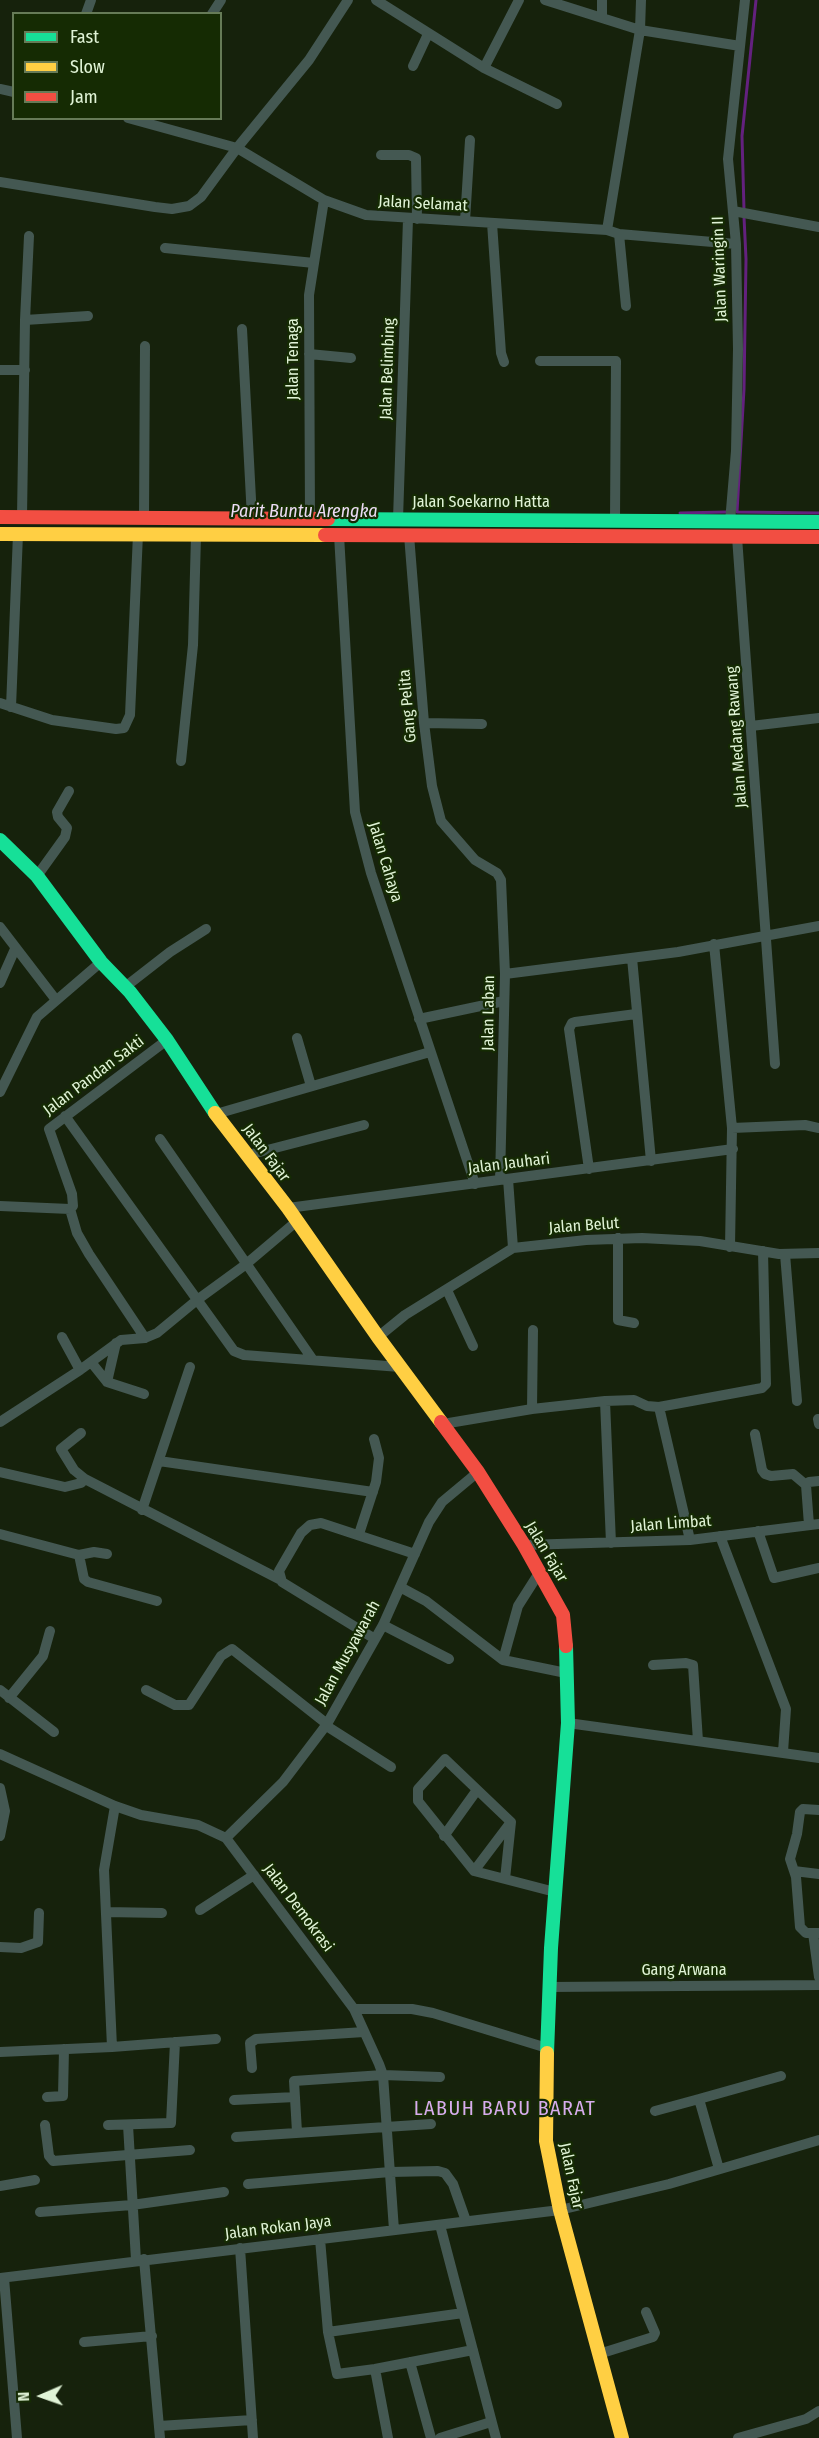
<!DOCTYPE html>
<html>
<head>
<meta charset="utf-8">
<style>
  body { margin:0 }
  #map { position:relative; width:819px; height:2438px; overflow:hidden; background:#16220c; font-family:"Fira Sans Condensed",sans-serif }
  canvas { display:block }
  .legend { position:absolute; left:12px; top:12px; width:210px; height:108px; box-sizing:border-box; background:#152b03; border:2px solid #667b57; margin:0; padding:8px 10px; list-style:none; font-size:18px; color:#e0f3d6 }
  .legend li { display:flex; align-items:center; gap:12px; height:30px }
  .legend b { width:30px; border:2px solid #667b57 }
  .north { position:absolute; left:12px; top:2366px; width:60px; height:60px; -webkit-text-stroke:4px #152b03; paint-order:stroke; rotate:268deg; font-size:16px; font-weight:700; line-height:24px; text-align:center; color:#e0f3d6 }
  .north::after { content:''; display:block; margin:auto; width:21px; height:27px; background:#e0f3d6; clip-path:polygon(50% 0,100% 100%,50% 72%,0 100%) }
</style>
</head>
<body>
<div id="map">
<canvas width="819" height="2438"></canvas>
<ul class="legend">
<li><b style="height:8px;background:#16e098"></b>Fast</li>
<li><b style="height:8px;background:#ffcf43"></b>Slow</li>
<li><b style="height:8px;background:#f24e42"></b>Jam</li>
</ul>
<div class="north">N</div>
</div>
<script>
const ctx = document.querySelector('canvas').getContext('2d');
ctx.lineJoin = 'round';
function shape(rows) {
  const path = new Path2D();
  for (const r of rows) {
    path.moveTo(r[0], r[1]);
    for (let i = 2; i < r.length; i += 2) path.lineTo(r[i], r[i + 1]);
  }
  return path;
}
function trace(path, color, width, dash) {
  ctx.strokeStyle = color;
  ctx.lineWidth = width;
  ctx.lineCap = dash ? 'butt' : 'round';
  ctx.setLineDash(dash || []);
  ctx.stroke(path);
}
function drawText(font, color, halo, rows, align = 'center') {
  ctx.font = font + ' "Fira Sans Condensed",sans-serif';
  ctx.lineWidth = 4.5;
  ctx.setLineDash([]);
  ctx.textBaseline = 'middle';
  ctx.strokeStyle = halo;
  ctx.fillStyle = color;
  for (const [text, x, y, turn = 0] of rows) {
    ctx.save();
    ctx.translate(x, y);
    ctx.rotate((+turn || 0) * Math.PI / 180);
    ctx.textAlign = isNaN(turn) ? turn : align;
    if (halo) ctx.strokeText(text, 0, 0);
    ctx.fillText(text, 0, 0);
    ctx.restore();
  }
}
trace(shape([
  [744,210,742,136,756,0],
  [737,512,744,389,746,259,744,217],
  [737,512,819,513],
  [680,513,727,512]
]), '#63217e', 3);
trace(shape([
  [376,0,484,68,557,104],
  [545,0,640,30,740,46],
  [86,14,91,0],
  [212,14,221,0],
  [602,17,602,0],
  [413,66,428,34],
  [484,68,519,0],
  [0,89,14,92],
  [128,118,237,148,324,200,366,215,607,230,619,234,736,244],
  [381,155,409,155,416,158,417,219],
  [0,182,155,207,172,209,189,206,201,197,237,148,309,60,348,0],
  [733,211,819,227],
  [465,221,470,140],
  [492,223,501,353,504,362],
  [607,230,640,30,641,0],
  [619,234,626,306],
  [165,248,314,263],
  [25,320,88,316],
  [242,329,252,518],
  [309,354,351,358],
  [540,361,616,361,615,520],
  [0,370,25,370],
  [22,517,25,320,29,236],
  [144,517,145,346],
  [310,519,309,295,324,200],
  [398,519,408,219],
  [730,522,736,451,738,349,736,244,728,159,745,0],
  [339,535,355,812,371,873,475,1184],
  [409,535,424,723,432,786,441,821,475,860,497,873,501,880,505,974,500,1180],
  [737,537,775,1064],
  [0,703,52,720,116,729,124,728,130,715,138,534],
  [11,707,18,534],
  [424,723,482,724],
  [751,726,819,718],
  [181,761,193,645,196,536],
  [37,876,65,837,67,828,58,817,57,812,69,791],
  [0,927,56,1000],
  [714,944,732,1128,730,1247],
  [632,958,651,1161],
  [505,974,678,952,819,926],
  [0,983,15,949],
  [125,987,170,952,206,929],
  [419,1019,504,1001],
  [297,1038,311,1086],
  [0,1092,37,1017,101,962],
  [216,1114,430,1052],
  [65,1116,234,1351,244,1355,400,1367],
  [732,1128,805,1125,819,1128],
  [160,1139,313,1360],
  [248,1155,364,1125],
  [589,1169,569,1029,572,1023,575,1022,636,1014],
  [508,1179,513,1248],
  [0,1206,70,1209,73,1206,72,1194,49,1129,167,1040],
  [288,1208,733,1149],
  [70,1209,77,1233,89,1254,145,1338],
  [618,1238,618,1320,634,1323],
  [785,1254,797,1401],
  [447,1290,473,1346],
  [62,1337,80,1370],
  [378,1337,405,1315,513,1248,586,1240,642,1238,700,1241,779,1254,819,1253],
  [91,1362,107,1382,144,1394],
  [107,1382,116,1343],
  [605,1401,611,1543],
  [659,1407,690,1540],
  [532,1409,533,1330],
  [818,1419,819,1424],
  [0,1422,80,1370,121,1340,145,1338,157,1333,197,1300,245,1265,297,1221],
  [443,1424,532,1409,605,1401,634,1400,647,1406,659,1407,762,1388,766,1384,763,1251],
  [755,1434,762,1470,765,1474,771,1476,793,1474,806,1485],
  [159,1461,373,1492],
  [0,1472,65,1487,81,1483,85,1479,74,1470,61,1449,81,1433],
  [85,1479,279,1579],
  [142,1510,190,1367],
  [809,1525,806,1485,809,1482,819,1481],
  [758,1531,774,1578,819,1568],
  [0,1534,79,1555,94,1552,107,1554],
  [359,1534,376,1482,379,1458,374,1439],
  [720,1536,786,1709,783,1752],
  [524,1545,690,1540,819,1524],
  [79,1555,84,1579,88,1582,157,1601],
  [400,1587,426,1601,503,1660,566,1673],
  [383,1625,449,1659],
  [375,1639,282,1582,279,1571,301,1533,310,1525,321,1523,415,1554],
  [503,1660,518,1606,539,1573],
  [653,1665,686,1663,693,1665,698,1741],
  [0,1690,54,1732],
  [146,1690,175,1705,189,1705,221,1656,232,1649,327,1724],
  [9,1698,43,1656,50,1631],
  [568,1723,819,1758],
  [325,1725,391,1767],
  [0,1754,115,1806,141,1815,198,1825,226,1838,354,2009,379,2064,383,2075,394,2230],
  [0,1788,5,1811,0,1836],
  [819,1810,803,1809,800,1812,797,1834,790,1859,796,1877,800,1927,806,1933,819,1933],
  [444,1836,477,1790],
  [226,1838,283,1782,327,1724,383,1625,429,1522,442,1502,478,1472],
  [474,1871,511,1822],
  [794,1871,819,1874],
  [505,1879,474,1871,418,1801,418,1789,445,1759,511,1822,505,1879,555,1892],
  [200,1910,254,1875],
  [106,1912,162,1913],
  [813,1933,819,1977],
  [0,1947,21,1948,38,1942,39,1913],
  [549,1987,819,1985],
  [354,2009,412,2009,433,2013,547,2048],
  [112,2047,104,1870,115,1806],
  [0,2052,112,2047,216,2039],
  [252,2068,250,2043,256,2039,364,2032],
  [47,2097,63,2096,64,2049],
  [234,2100,295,2097],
  [655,2111,699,2099],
  [45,2125,49,2156,53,2161,190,2150],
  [108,2125,171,2123,175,2042],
  [128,2125,136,2260],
  [297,2132,294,2081,383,2075,440,2077],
  [236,2137,431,2124],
  [719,2169,699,2099,781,2076],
  [248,2184,390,2172,438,2171,445,2173,453,2184,466,2221],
  [0,2186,35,2180],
  [40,2212,132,2205,224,2192],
  [440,2225,496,2438],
  [320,2239,328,2332,337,2374,375,2369,473,2350],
  [240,2248,253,2438],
  [144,2259,160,2438],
  [0,2278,560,2210,669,2184,819,2140],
  [4,2278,17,2438],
  [328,2332,463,2313],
  [84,2342,152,2336],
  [599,2354,653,2337,655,2333,646,2312],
  [410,2362,431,2438],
  [375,2369,388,2438],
  [159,2426,252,2420],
  [440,2438,491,2422],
  [738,2438,806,2419,819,2411]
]), '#445852', 10);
trace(shape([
  [328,519,819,522],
  [0,840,37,876,101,962,130,992,167,1040,215,1113],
  [547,2053,551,1948,568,1723,566,1646]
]), '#16e098', 14);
trace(shape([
  [0,534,325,535],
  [215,1113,288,1208,378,1337,441,1422],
  [547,2053,546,2141,560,2210,622,2438]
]), '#ffcf43', 14);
trace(shape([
  [0,517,328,519],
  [325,535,819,537],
  [441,1422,478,1472,524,1545,563,1615,566,1646]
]), '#f24e42', 14);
drawText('16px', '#e0f3d6', '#152b03', [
  ["Jalan Selamat",423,204,3],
  ["Jalan Waringin II",720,269,-92],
  ["Jalan Tenaga",294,359,-90],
  ["Jalan Belimbing",388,369,-88],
  ["Jalan Soekarno Hatta",481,503],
  ["Gang Pelita",408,706,-95],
  ["Jalan Medang Rawang",737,737,-94],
  ["Jalan Cahaya",385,862,73],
  ["Jalan Laban",489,1013,-89],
  ["Jalan Pandan Sakti",94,1076,-37],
  ["Jalan Fajar",266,1153,53],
  ["Jalan Jauhari",509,1164,-7],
  ["Jalan Belut",584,1226,-4],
  ["Jalan Limbat",671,1524,-4],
  ["Jalan Fajar",546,1552,59],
  ["Jalan Musyawarah",348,1653,-61],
  ["Jalan Demokrasi",298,1908,53],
  ["Gang Arwana",684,1971],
  ["Jalan Fajar",571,2176,78],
  ["Jalan Rokan Jaya",278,2228,-7]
]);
drawText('italic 18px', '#ecdbf5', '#152b03', [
  ["Parit Buntu Arengka",304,512]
]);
ctx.letterSpacing = '1.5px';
drawText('20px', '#d7aced', '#152b03', [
  ["LABUH BARU BARAT",505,2109]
]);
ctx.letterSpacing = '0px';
</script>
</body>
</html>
